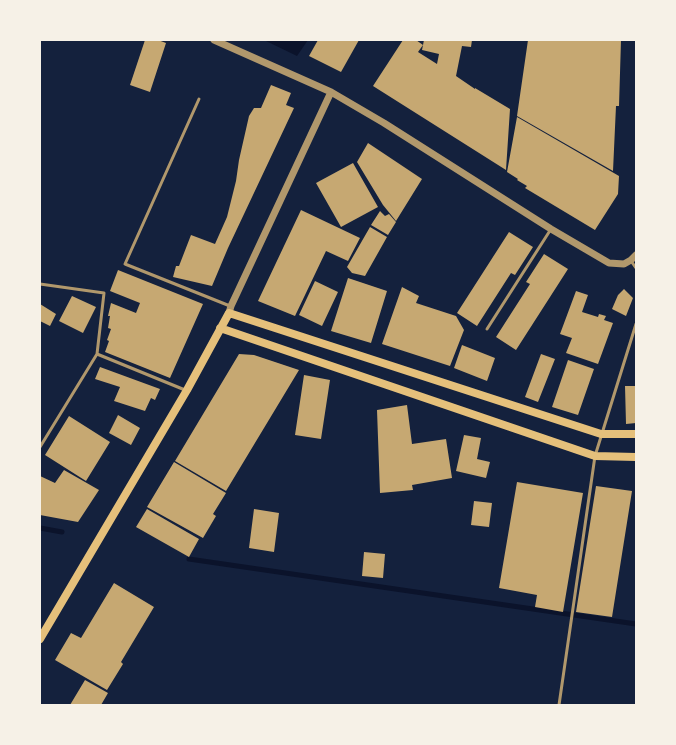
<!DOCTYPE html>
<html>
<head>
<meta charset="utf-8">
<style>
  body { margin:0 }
  #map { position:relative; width:676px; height:745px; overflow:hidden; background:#14213d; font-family:Bitter,serif }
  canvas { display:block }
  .frame { position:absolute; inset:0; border:41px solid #f6f1e7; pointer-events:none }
</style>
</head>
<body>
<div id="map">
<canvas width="676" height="745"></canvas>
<div class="frame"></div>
</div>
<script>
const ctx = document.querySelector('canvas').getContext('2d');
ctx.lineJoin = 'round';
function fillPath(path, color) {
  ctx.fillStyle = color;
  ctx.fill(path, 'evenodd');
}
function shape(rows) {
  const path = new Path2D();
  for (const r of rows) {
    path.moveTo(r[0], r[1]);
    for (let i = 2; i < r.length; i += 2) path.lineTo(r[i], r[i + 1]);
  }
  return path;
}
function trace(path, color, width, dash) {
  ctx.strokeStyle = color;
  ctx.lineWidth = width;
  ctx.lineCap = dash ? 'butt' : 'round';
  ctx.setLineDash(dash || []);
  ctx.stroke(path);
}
fillPath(shape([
  [266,40,308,40,297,56,266,41]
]), '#0b132b');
trace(shape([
  [40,528,62,532],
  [189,559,636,624]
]), '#0b132b', 5);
fillPath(shape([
  [145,40,158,40,166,43,150,92,130,85],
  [318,40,359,40,341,72,309,56],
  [403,40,416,40,423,45,418,52,437,64,439,54,422,50,424,40,472,40,471,47,462,46,456,76,475,89,475,88,510,109,506,170,373,86],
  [528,40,621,40,619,106,616,106,613,171,517,116],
  [271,85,291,93,286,105,294,108,228,248,212,286,173,277,176,266,179,266,191,235,215,244,227,217,236,181,239,160,249,116,254,108,261,108],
  [517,117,619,176,618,194,595,230,525,188,527,186,517,180,518,179,507,172],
  [368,143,422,179,396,221,383,205,357,162],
  [353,163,378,207,341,227,316,183],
  [301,210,360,238,348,261,326,251,295,316,258,301],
  [380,211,385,216,389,214,396,222,388,235,371,225],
  [370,227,387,237,365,276,352,273,347,267],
  [509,232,533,247,515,275,511,273,477,326,457,313],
  [544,254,568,269,516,350,496,337,530,284,526,282],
  [118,270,203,304,170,378,105,352,109,341,107,340,111,329,108,328,110,316,108,316,111,303,136,313,140,303,110,291],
  [348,278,387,291,371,343,331,331],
  [315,281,338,292,322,326,299,315],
  [402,287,419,296,416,303,456,316,464,330,450,366,382,344],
  [624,289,633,298,626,316,612,309,618,295],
  [576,291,588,295,582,312,598,317,599,314,606,316,604,320,613,323,598,364,566,353,572,338,560,334],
  [72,296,96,307,83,333,59,321],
  [40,304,56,314,50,326,40,321],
  [462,345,495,358,487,381,454,368],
  [239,354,254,355,299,370,226,491,175,461],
  [541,354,555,359,538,402,525,397],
  [568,360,594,369,578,415,552,407],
  [100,367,160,389,155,400,151,398,145,411,114,401,120,387,95,379],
  [304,375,330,380,321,439,295,435],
  [625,386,636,386,636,423,626,424],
  [407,405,412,444,446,439,452,478,412,485,413,490,380,493,377,410],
  [118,415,140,428,131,445,109,433],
  [69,416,110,442,86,481,45,455],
  [464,435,481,438,477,459,490,462,486,478,456,471],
  [174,462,226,493,213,514,216,516,203,538,147,507],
  [64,470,99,490,78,522,40,515,40,476,55,483],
  [517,482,583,493,563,612,535,607,537,595,499,588],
  [596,486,632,491,612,617,576,612],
  [474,501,492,503,489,527,471,525],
  [147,509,199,539,189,557,136,527],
  [254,509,279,513,274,552,249,548],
  [364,552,385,554,383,578,362,576],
  [114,583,154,607,121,662,123,664,107,690,55,660,71,633,81,638],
  [85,680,108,693,101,705,70,705]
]), '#c6a872');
trace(shape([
  [199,99,125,264,230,306],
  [631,261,636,268],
  [40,284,104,293,97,354,40,447],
  [487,329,551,229],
  [97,354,185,390],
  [559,705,595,456,636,324]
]), '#b1986c', 3);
trace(shape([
  [214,40,331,92,384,123,551,229,609,263,624,264,631,260,636,255],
  [229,313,231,306,331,92]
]), '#b1986c', 7);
trace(shape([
  [220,328,595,456,636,457],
  [40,639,187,390,229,313,601,434,636,434]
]), '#e5c07b', 8);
</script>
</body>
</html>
